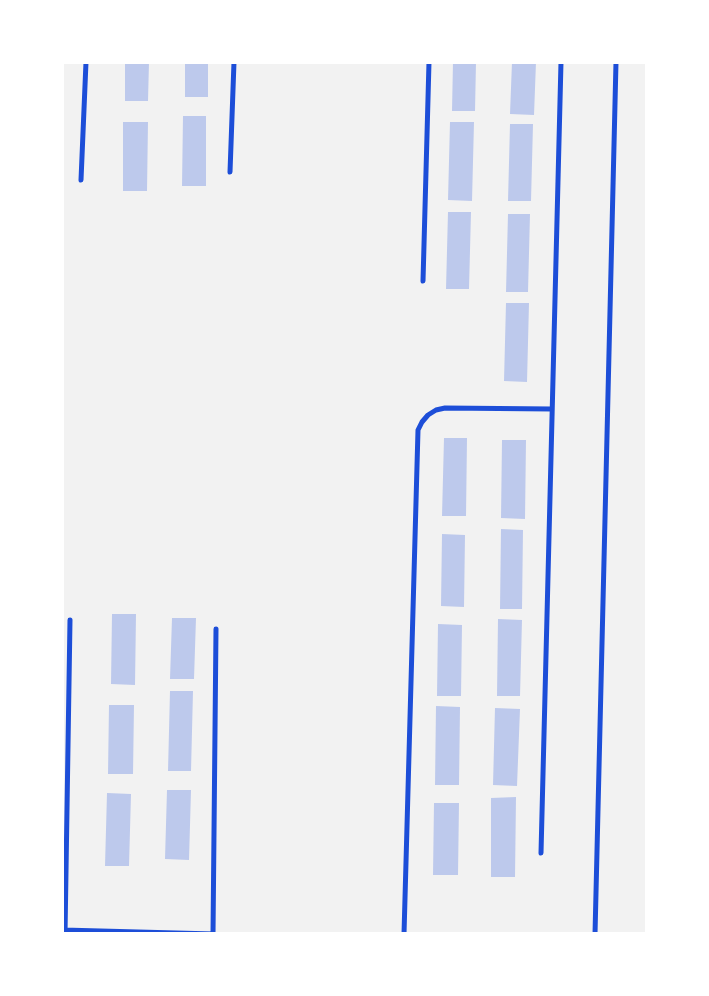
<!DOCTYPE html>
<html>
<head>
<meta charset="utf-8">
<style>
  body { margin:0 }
  #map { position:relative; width:709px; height:996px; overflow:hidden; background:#f2f2f2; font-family:Quicksand,sans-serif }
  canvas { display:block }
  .frame { position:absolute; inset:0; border:64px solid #fff; pointer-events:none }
</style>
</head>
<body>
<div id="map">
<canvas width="709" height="996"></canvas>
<div class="frame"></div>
</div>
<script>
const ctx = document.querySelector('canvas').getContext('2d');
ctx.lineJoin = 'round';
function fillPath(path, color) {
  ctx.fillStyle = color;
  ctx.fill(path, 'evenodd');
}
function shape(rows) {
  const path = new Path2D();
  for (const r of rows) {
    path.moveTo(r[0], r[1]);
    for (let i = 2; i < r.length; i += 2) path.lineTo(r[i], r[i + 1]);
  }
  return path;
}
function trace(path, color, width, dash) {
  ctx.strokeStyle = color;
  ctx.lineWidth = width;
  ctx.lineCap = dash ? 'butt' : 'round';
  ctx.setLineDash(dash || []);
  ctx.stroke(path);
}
fillPath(shape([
  [125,62,149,62,148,101,125,101],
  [185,62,208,62,208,97,185,97],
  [453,62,476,62,475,111,452,111],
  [512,62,536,62,534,115,510,114],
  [183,116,206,116,206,186,182,186],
  [123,122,148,122,147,191,123,191],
  [450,122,474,122,472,201,448,200],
  [510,124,533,124,531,201,508,201],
  [448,212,471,212,469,289,446,289],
  [508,214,530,214,528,292,506,292],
  [506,303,529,303,527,382,504,381],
  [444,438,467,438,466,516,442,516],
  [502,440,526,440,525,519,501,518],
  [501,529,523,530,522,609,500,609],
  [442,534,465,535,464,607,441,606],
  [112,614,136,614,135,685,111,684],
  [172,618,196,618,194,679,170,679],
  [498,619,522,620,520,696,497,696],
  [438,624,462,625,461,696,437,696],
  [170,691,193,691,191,771,168,771],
  [109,705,134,705,133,774,108,774],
  [436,706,460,707,459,785,435,785],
  [495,708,520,709,517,786,493,785],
  [167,790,191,790,189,860,165,859],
  [107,793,131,794,129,866,105,866],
  [516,797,515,877,491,877,491,798],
  [434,803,459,803,458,875,433,875]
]), '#bdc9ec');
trace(shape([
  [230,172,234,62],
  [81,180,86,62],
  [423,281,429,62],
  [541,853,561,62],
  [63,930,214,934],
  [65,934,70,620],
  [213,934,216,629],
  [404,934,418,430,422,422,428,415,436,410,445,408,552,409],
  [595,934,616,62]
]), '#1d4ed8', 5);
</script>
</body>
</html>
